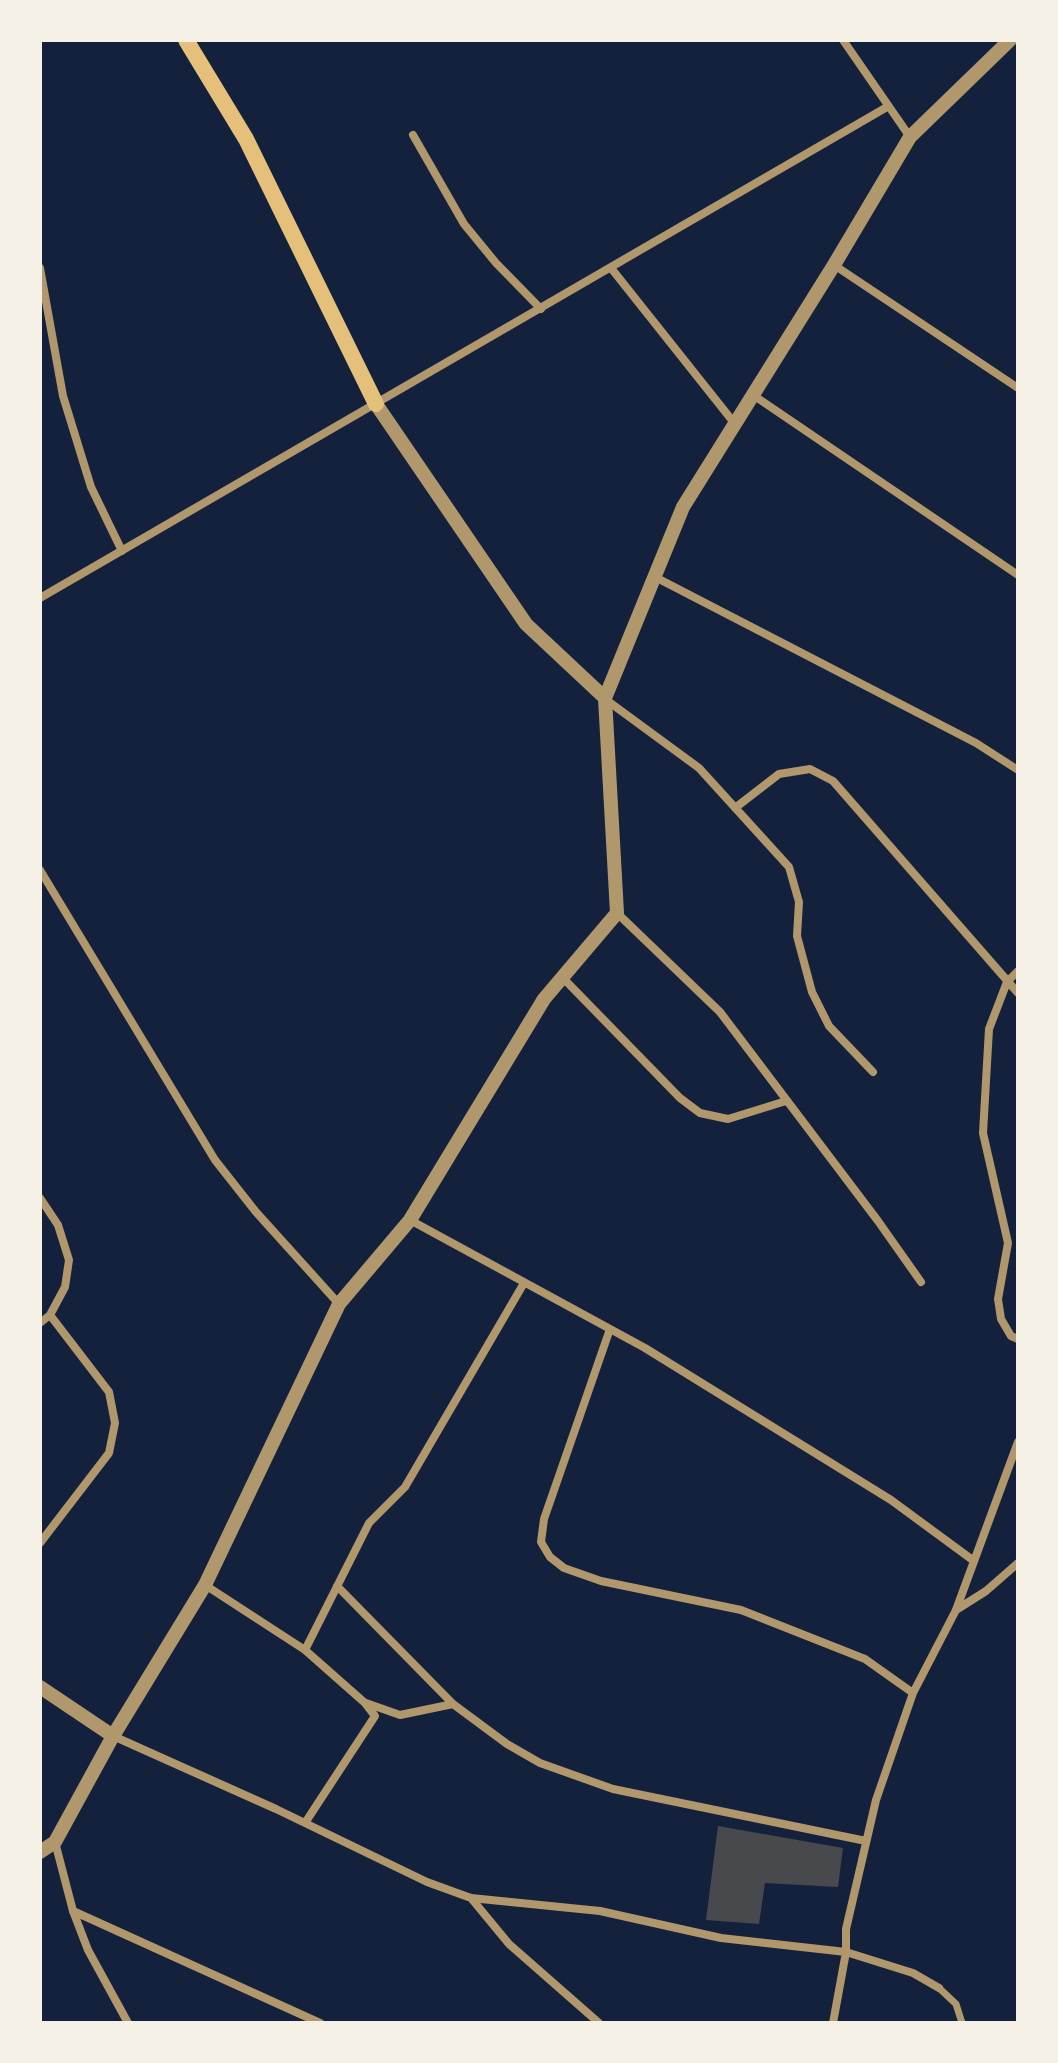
<!DOCTYPE html>
<html>
<head>
<meta charset="utf-8">
<style>
  body { margin:0 }
  #map { position:relative; width:1058px; height:2063px; overflow:hidden; background:#14213d; font-family:"Public Sans",sans-serif }
  canvas { display:block }
  .frame { position:absolute; inset:0; border:42px solid #f6f1e7; pointer-events:none }
</style>
</head>
<body>
<div id="map">
<canvas width="1058" height="2063"></canvas>
<div class="frame"></div>
</div>
<script>
const ctx = document.querySelector('canvas').getContext('2d');
ctx.lineJoin = 'round';
function fillPath(path, color) {
  ctx.fillStyle = color;
  ctx.fill(path, 'evenodd');
}
function shape(rows) {
  const path = new Path2D();
  for (const r of rows) {
    path.moveTo(r[0], r[1]);
    for (let i = 2; i < r.length; i += 2) path.lineTo(r[i], r[i + 1]);
  }
  return path;
}
function trace(path, color, width, dash) {
  ctx.strokeStyle = color;
  ctx.lineWidth = width;
  ctx.lineCap = dash ? 'butt' : 'round';
  ctx.setLineDash(dash || []);
  ctx.stroke(path);
}
fillPath(shape([
  [718,1826,843,1848,838,1887,765,1883,759,1924,706,1920]
]), '#48494c');
trace(shape([
  [939,1988,956,2004,962,2023]
]), '#b1986c', 7);
trace(shape([
  [843,40,910,137],
  [413,135,464,224,496,263,541,309],
  [834,265,1018,388],
  [40,268,63,396,91,487,122,551],
  [611,268,735,424],
  [753,395,1018,575],
  [655,577,976,743,1018,770],
  [40,598,887,107],
  [605,699,699,768,789,867,799,902,797,936,812,992,829,1026,873,1072],
  [735,808,779,774,810,769,833,781,1018,993],
  [40,870,215,1160,256,1212,339,1304],
  [617,913,720,1012,878,1221,921,1282],
  [1018,971,1007,982,989,1029,983,1133,1008,1243,998,1299,1001,1319,1011,1336,1018,1339],
  [562,977,680,1098,700,1113,728,1119,786,1101],
  [40,1198,58,1225,69,1260,65,1287,50,1315],
  [410,1220,645,1348,891,1500,974,1561],
  [40,1323,50,1315,109,1392,115,1423,109,1453,40,1543],
  [610,1329,544,1519,541,1542,550,1557,564,1568,601,1581,741,1610,865,1659,913,1693],
  [205,1585,305,1650,365,1703,375,1716,305,1823],
  [337,1586,453,1704,507,1744,540,1763,613,1789,866,1841],
  [956,1610,986,1591,1018,1563],
  [305,1650,369,1523,405,1487,524,1283],
  [366,1703,400,1715,453,1704],
  [113,1736,276,1809,427,1882,471,1898,600,1911,721,1938,846,1952,913,1973,939,1988],
  [55,1842,73,1911,88,1950,128,2023],
  [471,1898,509,1944,599,2023],
  [73,1911,320,2023],
  [833,2023,846,1952,846,1929,876,1800,913,1693,956,1610,1018,1442]
]), '#b1986c', 8);
trace(shape([
  [376,404,526,624,605,698],
  [40,1687,113,1736],
  [40,1852,55,1842,113,1736,205,1585,339,1304,410,1220,544,999,617,913,605,698,683,507,834,265,910,137,1010,40]
]), '#b1986c', 14);
trace(shape([
  [186,40,246,139,376,404]
]), '#e5c07b', 16);
</script>
</body>
</html>
